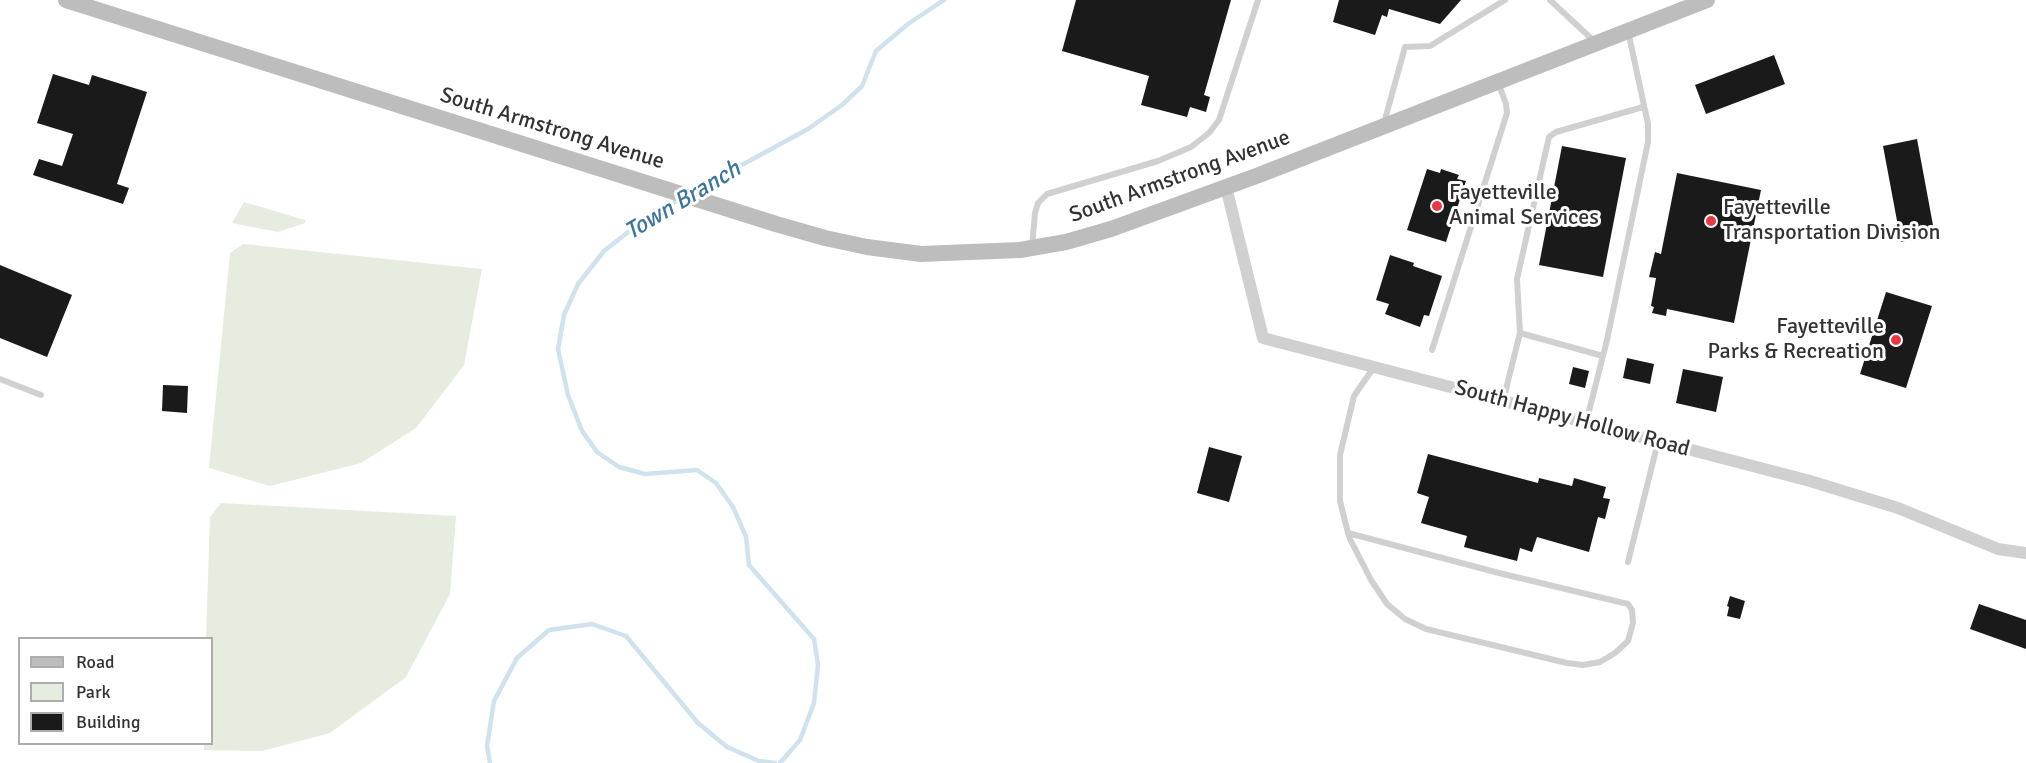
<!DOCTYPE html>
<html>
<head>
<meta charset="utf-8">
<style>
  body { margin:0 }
  #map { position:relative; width:2026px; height:763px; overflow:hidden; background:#fff; font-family:Signika,sans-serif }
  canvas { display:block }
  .legend { position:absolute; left:18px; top:637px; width:195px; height:108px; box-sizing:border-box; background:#fff; border:2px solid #adadad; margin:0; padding:8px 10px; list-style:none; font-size:18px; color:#333 }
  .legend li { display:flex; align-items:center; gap:12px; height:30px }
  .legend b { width:30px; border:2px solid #adadad }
</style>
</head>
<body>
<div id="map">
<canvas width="2026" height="763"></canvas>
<ul class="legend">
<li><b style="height:8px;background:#bdbdbd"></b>Road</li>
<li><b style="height:16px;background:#e6ecdf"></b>Park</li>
<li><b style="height:16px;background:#1a1a1a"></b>Building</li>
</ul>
</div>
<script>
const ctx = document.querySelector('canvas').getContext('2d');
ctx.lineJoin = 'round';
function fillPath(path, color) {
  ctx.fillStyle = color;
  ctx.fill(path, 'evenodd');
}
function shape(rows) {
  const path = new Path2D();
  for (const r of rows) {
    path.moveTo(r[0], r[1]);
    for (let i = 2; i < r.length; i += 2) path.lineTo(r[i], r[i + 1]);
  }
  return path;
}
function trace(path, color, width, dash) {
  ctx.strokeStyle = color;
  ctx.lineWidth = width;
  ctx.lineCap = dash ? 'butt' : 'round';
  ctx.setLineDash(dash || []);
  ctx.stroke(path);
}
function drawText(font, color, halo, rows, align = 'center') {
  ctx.font = font + ' Signika,sans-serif';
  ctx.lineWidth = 6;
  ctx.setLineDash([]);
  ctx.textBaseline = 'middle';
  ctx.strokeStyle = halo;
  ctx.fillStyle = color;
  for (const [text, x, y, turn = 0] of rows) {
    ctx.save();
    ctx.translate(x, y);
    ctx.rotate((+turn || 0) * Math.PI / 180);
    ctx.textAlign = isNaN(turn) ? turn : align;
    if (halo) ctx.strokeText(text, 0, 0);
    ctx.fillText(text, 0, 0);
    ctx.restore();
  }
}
fillPath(shape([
  [244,202,305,220,305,223,278,232,232,223],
  [243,244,482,269,464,365,416,428,361,463,270,486,209,468,230,253],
  [221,503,456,516,450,594,406,677,330,733,262,751,204,750,204,744,212,744,212,638,206,638,210,517]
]), '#e6ecdf');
trace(shape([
  [692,192,808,129,842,105,862,86,876,51,908,24,944,0],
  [680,199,646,218,604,251,578,284,564,315,558,349,568,395,582,431,597,452,619,467,645,474,697,470,716,483,733,507,746,537,749,565,814,639,818,665,814,703,800,740,780,763],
  [490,763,487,746,494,701,517,658,549,630,592,624,626,636,698,723,727,747,759,761,775,763]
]), '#cfe2ee', 4.5);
fillPath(shape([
  [1076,0,1231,0,1204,95,1210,97,1206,112,1190,107,1187,117,1141,105,1149,76,1062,51],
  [1339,0,1461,0,1440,24,1389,9,1387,17,1382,15,1375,35,1333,22],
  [1774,55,1785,84,1706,114,1695,85],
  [53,74,89,85,92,75,147,92,117,184,129,188,123,204,33,175,39,159,62,166,73,134,37,123],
  [1917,139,1935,236,1901,242,1883,146],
  [1562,146,1626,158,1603,277,1539,265],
  [1427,169,1440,173,1441,169,1459,175,1457,179,1466,181,1446,242,1407,230],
  [1677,173,1761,190,1734,323,1667,309,1666,316,1652,313,1654,307,1651,306,1656,278,1649,277,1655,252,1661,254],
  [1390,255,1414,263,1413,266,1442,276,1429,316,1424,315,1420,327,1385,314,1389,304,1376,300],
  [0,265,72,295,47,357,0,338],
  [1886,292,1932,306,1906,388,1860,374],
  [1627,358,1654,364,1650,384,1623,378],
  [1573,367,1589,371,1585,388,1569,384],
  [1683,369,1723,377,1716,412,1676,403],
  [163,385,188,386,187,413,162,411],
  [1209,447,1242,456,1229,502,1197,493],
  [1428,454,1538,483,1539,478,1572,486,1574,478,1606,487,1603,498,1610,499,1605,519,1598,517,1589,552,1537,537,1532,552,1520,548,1517,561,1464,547,1467,536,1421,523,1429,497,1417,493],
  [1730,596,1745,601,1740,619,1727,616,1729,607,1727,606],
  [1979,604,2026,620,2026,649,1970,629]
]), '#1a1a1a');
trace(shape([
  [1550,0,1594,41],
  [1384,123,1405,47,1430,46,1505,0],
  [1032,247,1035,213,1038,203,1047,194,1158,161,1191,147,1209,133,1219,120,1258,0],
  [1520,333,1603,356],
  [1432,350,1507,113,1506,104,1498,82],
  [0,379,41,395],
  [1503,401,1520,333,1517,279,1549,137,1556,132,1643,107],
  [1586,423,1607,340,1648,142,1648,124,1628,31],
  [1348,533,1499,573,1628,604,1632,610,1633,623,1628,641,1615,653,1600,662,1583,665,1567,663,1426,629,1405,619,1387,604,1371,580,1350,539,1348,533,1340,501,1340,455,1354,396,1374,367],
  [1628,562,1658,442]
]), '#d0d0d0', 6);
trace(shape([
  [1226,187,1263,338,1810,481,1898,508,1998,549,2026,553]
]), '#d0d0d0', 12);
trace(shape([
  [66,0,776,224,825,238,867,247,921,254,1020,250,1066,242,1111,229,1259,175,1707,0]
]), '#bdbdbd', 16);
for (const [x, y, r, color] of [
  [1437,206,6,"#e63946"],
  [1711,221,6,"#e63946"],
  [1896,340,6,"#e63946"]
]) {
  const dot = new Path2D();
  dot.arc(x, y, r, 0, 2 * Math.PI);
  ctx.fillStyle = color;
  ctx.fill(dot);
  trace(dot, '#fff', 2);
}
drawText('22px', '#333', '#fff', [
  ["South Armstrong Avenue",552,129,17],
  ["South Armstrong Avenue",1180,177,-20],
  ["South Happy Hollow Road",1572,419,15]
]);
drawText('22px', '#333', '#fff', [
  ["Fayetteville",1449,193],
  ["Animal Services",1449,218],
  ["Fayetteville",1723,208],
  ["Transportation Division",1723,233],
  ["Fayetteville",1884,327,"right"],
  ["Parks & Recreation",1884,352,"right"]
], 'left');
drawText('italic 24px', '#3f7597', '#fff', [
  ["Town Branch",683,201,-31]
]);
</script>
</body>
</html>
